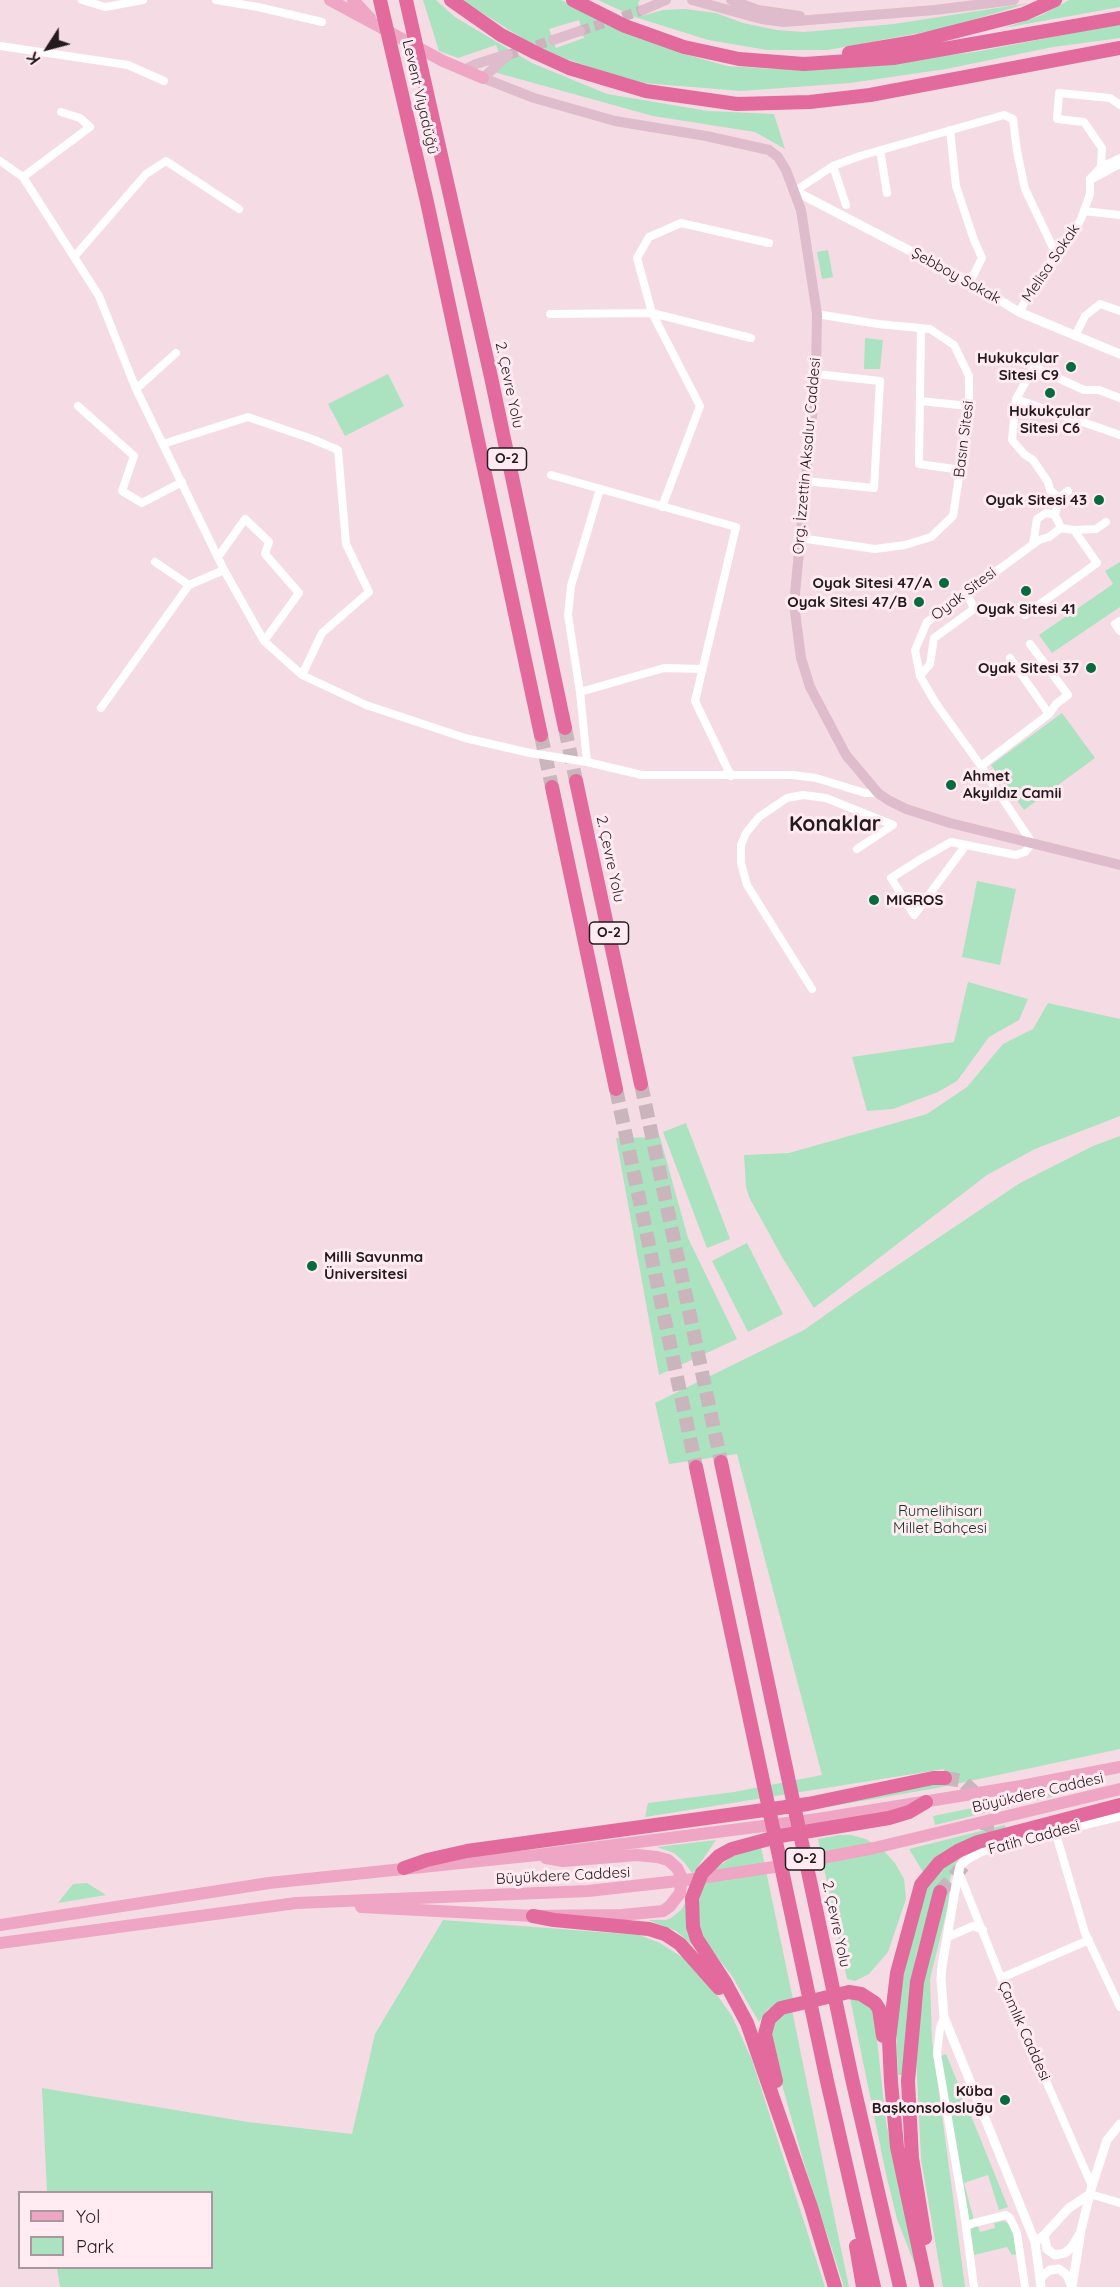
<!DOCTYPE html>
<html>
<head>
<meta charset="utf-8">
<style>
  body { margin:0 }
  #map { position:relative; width:1120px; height:2287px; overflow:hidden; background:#f5dce4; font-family:Quicksand,sans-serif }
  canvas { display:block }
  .legend { position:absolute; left:18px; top:2191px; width:195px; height:78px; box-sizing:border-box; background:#ffebf1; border:2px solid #a7989d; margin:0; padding:8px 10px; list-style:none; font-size:18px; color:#231b1e }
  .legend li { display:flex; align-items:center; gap:12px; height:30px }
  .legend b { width:30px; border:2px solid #a7989d }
  .north { position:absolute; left:18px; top:18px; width:60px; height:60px; -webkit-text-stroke:4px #ffebf1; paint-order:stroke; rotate:234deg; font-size:16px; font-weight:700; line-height:24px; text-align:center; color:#231b1e }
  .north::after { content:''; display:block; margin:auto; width:21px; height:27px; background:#231b1e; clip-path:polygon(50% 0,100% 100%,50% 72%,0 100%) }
</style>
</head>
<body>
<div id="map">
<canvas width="1120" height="2287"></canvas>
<ul class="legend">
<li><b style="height:8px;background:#eea6c4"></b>Yol</li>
<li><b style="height:16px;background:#abe2c0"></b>Park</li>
</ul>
<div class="north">K</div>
</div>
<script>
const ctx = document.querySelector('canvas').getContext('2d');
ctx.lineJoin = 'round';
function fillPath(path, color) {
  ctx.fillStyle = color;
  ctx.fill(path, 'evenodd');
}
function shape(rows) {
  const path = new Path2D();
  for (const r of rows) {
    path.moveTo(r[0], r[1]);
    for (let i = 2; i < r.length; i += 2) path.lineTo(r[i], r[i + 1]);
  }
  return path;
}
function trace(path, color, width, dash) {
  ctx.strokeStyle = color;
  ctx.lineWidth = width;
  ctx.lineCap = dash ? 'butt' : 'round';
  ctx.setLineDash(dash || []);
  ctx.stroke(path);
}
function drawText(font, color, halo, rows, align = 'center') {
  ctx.font = font + ' Quicksand,sans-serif';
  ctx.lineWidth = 6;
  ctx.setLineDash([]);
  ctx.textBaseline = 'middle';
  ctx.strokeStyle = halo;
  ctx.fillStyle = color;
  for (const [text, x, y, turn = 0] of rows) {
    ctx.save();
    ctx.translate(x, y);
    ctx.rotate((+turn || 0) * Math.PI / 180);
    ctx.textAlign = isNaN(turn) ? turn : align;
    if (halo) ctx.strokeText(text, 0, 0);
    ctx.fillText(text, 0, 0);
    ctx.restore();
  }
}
fillPath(shape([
  [423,0,436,0,455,17,532,63,607,94,708,111,774,114,785,149,755,132,653,116,494,72,502,61,496,45,458,58,439,51],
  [462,0,561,0,640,38,688,55,727,66,774,69,871,64,975,52,1120,24,1120,38,1053,47,946,69,850,83,741,91,643,83,604,72,564,58,525,40],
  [579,20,584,38,556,48,549,29],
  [598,0,640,0,638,3,642,16,663,10,685,9,716,13,743,23,777,30,804,32,894,24,1029,3,946,28,828,50,767,50,708,40,635,17],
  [1069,0,1120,0,1120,7,1004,28,1042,15],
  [828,250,833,277,822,279,817,252],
  [865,338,883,340,880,369,864,369],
  [388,374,404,406,345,436,328,404],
  [1120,562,1120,607,1052,653,1039,635,1113,584,1105,571],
  [1062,713,1095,758,1024,810,991,765],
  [977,881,1016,889,1000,965,962,957],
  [968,982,1028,999,1019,1020,989,1037,957,1081,938,1092,893,1109,867,1111,852,1057,954,1042],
  [1048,1003,1120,1019,1120,1116,1035,1149,987,1175,814,1308,782,1257,749,1197,746,1187,744,1155,789,1153,927,1114,967,1087,1003,1044,1033,1029],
  [686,1123,730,1239,707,1248,663,1132],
  [1120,1136,1120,1749,937,1788,827,1807,941,1780,944,1769,645,1817,648,1803,734,1792,822,1775,737,1454,669,1464,655,1403,804,1330,859,1291,1020,1183,1093,1146],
  [660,1137,688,1238,737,1339,659,1375,616,1138],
  [747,1243,783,1314,748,1332,712,1261],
  [1088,1785,1087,1788,935,1825,933,1816],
  [1005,1825,1006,1830,923,1872,909,1849],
  [839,1835,851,1835,866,1839,883,1850,895,1863,904,1879,906,1899,888,1952,869,1974,855,1981,847,1979,818,1839],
  [716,1840,693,1874,684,1862,674,1853,657,1847],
  [761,1847,793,1999,768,2009,759,2022,732,1976,707,1944,699,1924,697,1905,703,1886,712,1871,733,1856],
  [961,1856,953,1868,950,1880,948,1906,930,1979,932,2040,965,2287,943,2287,921,2159,916,2055,921,1983,935,1890,916,1955,902,2075,898,2075,896,2027,900,1994,914,1926,925,1888,939,1871],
  [87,1883,106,1895,58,1903,73,1884],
  [686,1902,687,1932,694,1947,676,1931,648,1920,666,1920,671,1918,681,1910],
  [443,1920,639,1935,660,1943,685,1959,710,1985,732,2016,752,2060,825,2287,60,2287,57,2268,212,2268,212,2192,47,2192,42,2088,248,2122,352,2134,375,2034],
  [850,1998,856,1998,869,2006,874,2012,886,2122,918,2273,897,2219,886,2174],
  [792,2010,825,2172,849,2287,844,2287,803,2160,771,2045,772,2022,777,2016],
  [946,2054,1008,2207,999,2210,988,2175,964,2183,974,2220,969,2220,939,2057],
  [1004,2221,1010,2225,1016,2240,1018,2254,1012,2255,1007,2247,974,2255,970,2231,974,2226,978,2226,980,2232,995,2228,994,2223]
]), '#abe2c0');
trace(shape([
  [580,31,643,10],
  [508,55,553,40]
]), '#cbb5bc', 10, [10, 5]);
trace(shape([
  [565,728,576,781],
  [541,735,552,787],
  [641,1084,721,1462],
  [616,1089,696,1467],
  [945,1778,962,1781,978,1796,987,1818,987,1830,978,1847],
  [940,1892,964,1865]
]), '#cbb5bc', 14, [14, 7]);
trace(shape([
  [82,0,105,7,143,0],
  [216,0,258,7,322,22],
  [0,46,128,65,164,81],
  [950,130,956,186,974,240,982,258,970,282],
  [880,150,887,193],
  [0,161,23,177,99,296,136,389,224,570,264,641,302,675,366,705,465,738,530,753,587,762,642,775,793,775,816,778,865,793,878,793],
  [833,166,846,205],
  [1101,167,1102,148,1084,122,1057,119,1059,93,1110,98,1120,105],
  [23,177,90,127,80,118,61,112],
  [1090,179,1101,167,1120,158],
  [1092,179,1120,164],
  [795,191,833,166,860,156,1004,115,1013,119,1017,151,1025,189,1056,254],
  [1084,211,1120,215],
  [74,257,146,174,166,161,239,209],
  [1019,312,1041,274,1069,239,1081,219,1090,194,1090,179],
  [550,314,652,313,751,338],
  [921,328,919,464,961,470],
  [1075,336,1085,316,1100,304,1120,311],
  [136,389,176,353],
  [1016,399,1120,435],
  [920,401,969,406],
  [78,406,134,456,122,491,142,503,182,482],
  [163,444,248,417,312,439,338,450,346,544,369,592,322,633,302,675],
  [551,475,736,527,695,701,731,776],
  [805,481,874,488,880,381,816,374],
  [1059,498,1068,491],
  [662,507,700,406,652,313,637,258,649,237,681,223,769,243],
  [1074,530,1096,529,1106,522],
  [800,538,875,549,905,545,931,537,953,516,969,411,969,376,954,345,930,329,878,324,817,314],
  [1033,544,1037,519,1046,513,1055,515],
  [218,557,245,519,269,542,265,554,299,593,264,641],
  [155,562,189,585],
  [1025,615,1097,563,1074,530,1061,528],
  [1120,621,1115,624,1120,631],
  [1010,658,1049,714],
  [920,676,930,664,934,638,974,609,967,593],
  [580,692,664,668,702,669],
  [101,708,189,585,224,570],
  [587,762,580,692,568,615,571,586,600,489],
  [981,766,1049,714,1056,704,1068,695,1030,644],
  [966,845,914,915,891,878,921,859,951,842,1016,855,1025,852,1032,843,981,766,935,702,920,676,915,650,927,622,1039,540,1049,537,1061,528,1055,515,1059,498,1050,490,1048,482,1033,460,1024,454,1012,440,1016,399,1034,367,1084,390,1099,390,1120,398],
  [812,989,747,885,741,863,741,845,746,833,759,817,787,798,803,795,826,798,893,825,857,849],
  [1055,1831,1085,1933,1120,2007],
  [960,1875,1001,1978,1092,2186],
  [948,1937,973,1926,983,1930],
  [1001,1978,1089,1940],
  [944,2017,940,2028,937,2054,964,2212,974,2287],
  [1090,2194,1120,2203],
  [966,2225,1006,2215,1010,2218,1017,2233,1025,2287]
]), '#fff', 8);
trace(shape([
  [795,191,970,282,1019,312,1120,354],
  [1044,2235,1047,2249,1055,2255,1065,2253,1072,2247,1079,2235],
  [1035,2242,1044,2235,1069,2208,1090,2194],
  [1040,2282,1042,2276,1050,2270,1059,2269,1067,2275,1072,2287],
  [1041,2287,1035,2242,944,2017,941,1979,942,1966,956,1885,960,1866,966,1860,980,1852,1010,1843,1120,1816],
  [1072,2287,1081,2230,1092,2186,1107,2140,1120,2124]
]), '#fff', 9);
trace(shape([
  [692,0,761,19,784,22,935,10,1014,0],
  [731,0,758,10,800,16],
  [643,10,666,0],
  [553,40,580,31],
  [508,55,483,78,534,98,615,121,706,136,769,150,778,157,786,170,801,210,817,314,816,374,794,604,801,658,810,687,846,755,878,793,888,800,906,809,950,823,1120,865],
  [464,70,476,64,505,55]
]), '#debccb', 10);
trace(shape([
  [330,0,443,61,483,78],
  [353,0,370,18],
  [361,1907,533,1916,622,1915,663,1911,670,1906,680,1893,682,1878,677,1868,668,1860,657,1857,637,1855,563,1861,546,1858],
  [0,1925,269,1883,537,1855,818,1819,1021,1786,1120,1767],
  [0,1943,296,1903,588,1891,687,1880,774,1867,874,1848,1120,1789]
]), '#eea6c4', 12);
trace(shape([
  [380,0,427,202,541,735],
  [406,0,491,377,565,728],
  [451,0,501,35,536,53,569,68,646,91,737,104,810,102,870,95,1120,48],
  [573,0,625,26,684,47,739,59,804,64,893,58,1120,18],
  [849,53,914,42,1024,14,1055,0],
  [576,781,641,1084],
  [552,787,616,1089],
  [721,1462,853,2083,900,2287],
  [696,1467,827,2081,874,2287],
  [404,1868,427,1860,467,1851,808,1804,933,1778,945,1778],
  [533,1916,554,1920,649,1929,665,1934,680,1944,719,1988],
  [776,2081,765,2034,769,2019,781,2008,849,1992,861,1994,875,2003,879,2009,883,2036],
  [925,2238,912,2158,908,2081,917,1982,940,1892],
  [856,2246,863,2287],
  [835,2287,811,2207,747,2023,725,1982,697,1939,693,1927,692,1898,702,1873,719,1856,732,1849,780,1836,889,1818,909,1812,926,1802],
  [927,2287,897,2147,891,2082,889,2040,897,1973,921,1885,939,1863,958,1851,978,1842,1120,1805]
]), '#e36a9d', 14);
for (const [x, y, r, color] of [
  [1071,367,6,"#086b40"],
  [1050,393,6,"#086b40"],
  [1099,500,6,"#086b40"],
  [944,583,6,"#086b40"],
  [1026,591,6,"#086b40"],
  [919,602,6,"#086b40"],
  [1091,668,6,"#086b40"],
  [951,785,6,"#086b40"],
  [874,900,6,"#086b40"],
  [312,1266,6,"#086b40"],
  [1005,2100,6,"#086b40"]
]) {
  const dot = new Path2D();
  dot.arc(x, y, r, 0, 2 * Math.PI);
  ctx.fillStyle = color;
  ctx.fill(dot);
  trace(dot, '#ffebf1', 2);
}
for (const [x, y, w] of [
  [507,459,39],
  [609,933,39],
  [805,1859,39]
]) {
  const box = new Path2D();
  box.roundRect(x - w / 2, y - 11, w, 22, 4.5);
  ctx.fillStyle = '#ffebf1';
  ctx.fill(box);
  trace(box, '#231b1e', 1.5);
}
drawText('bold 14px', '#231b1e', null, [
  ["O-2",507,459],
  ["O-2",609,933],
  ["O-2",805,1859]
]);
drawText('15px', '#231b1e', '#ffebf1', [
  ["Levent Viyadüğü",420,97,77],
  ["Melisa Sokak",1051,263,-56],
  ["Şebboy Sokak",956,276,29],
  ["2. Çevre Yolu",509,385,78],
  ["Basın Sitesi",964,439,-83],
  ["Org. İzzettin Aksalur Caddesi",807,456,-85],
  ["Oyak Sitesi",964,594,-37],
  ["2. Çevre Yolu",610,859,78],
  ["Büyükdere Caddesi",1038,1793,-13],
  ["Fatih Caddesi",1034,1838,-15],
  ["Büyükdere Caddesi",563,1876,-3],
  ["2. Çevre Yolu",836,1924,78],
  ["Çamlık Caddesi",1024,2031,66]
]);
drawText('bold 15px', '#231b1e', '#ffebf1', [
  ["Hukukçular",1059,358],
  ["Sitesi C9",1059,375],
  ["Hukukçular",1050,411,"center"],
  ["Sitesi C6",1050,428,"center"],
  ["Oyak Sitesi 43",1087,500],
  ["Oyak Sitesi 47/A",932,583],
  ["Oyak Sitesi 47/B",907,602],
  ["Oyak Sitesi 41",1026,609,"center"],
  ["Oyak Sitesi 37",1079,668],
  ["Ahmet",963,776,"left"],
  ["Akyıldız Camii",963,793,"left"],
  ["MIGROS",886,900,"left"],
  ["Milli Savunma",324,1257,"left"],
  ["Üniversitesi",324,1274,"left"],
  ["Küba",993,2091],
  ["Başkonsolosluğu",993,2108]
], 'right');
drawText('15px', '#103320', '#ffebf1', [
  ["Rumelihisarı",940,1511],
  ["Millet Bahçesi",940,1528]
]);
drawText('bold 21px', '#231b1e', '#ffebf1', [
  ["Konaklar",835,825]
]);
</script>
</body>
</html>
